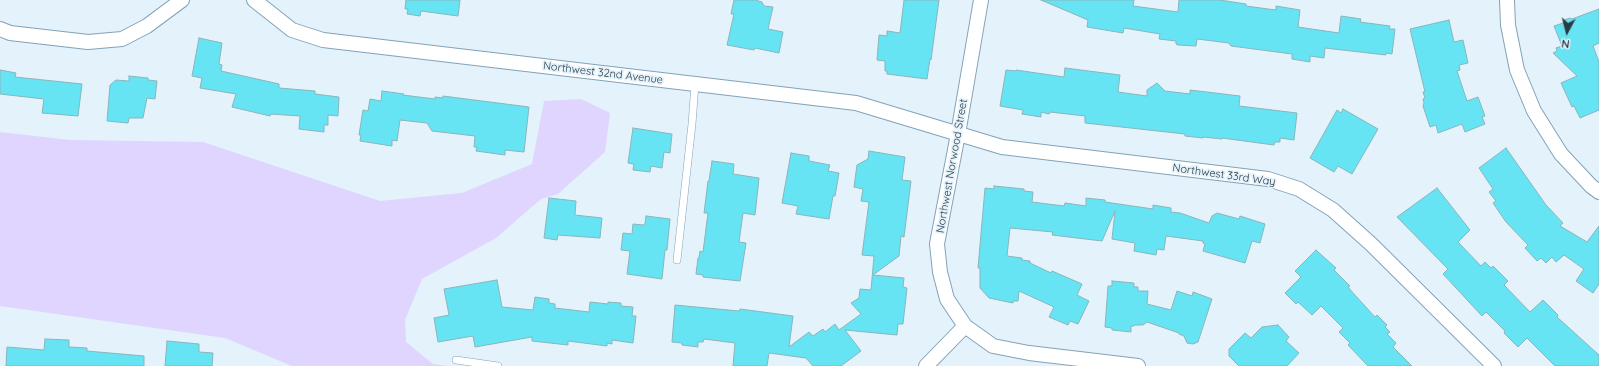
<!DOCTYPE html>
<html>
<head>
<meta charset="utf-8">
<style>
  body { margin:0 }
  #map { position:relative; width:1599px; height:366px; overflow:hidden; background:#e4f2fc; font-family:Quicksand,sans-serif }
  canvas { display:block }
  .north { position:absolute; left:1547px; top:12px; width:40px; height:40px; -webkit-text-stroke:3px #e4f2fc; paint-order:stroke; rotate:187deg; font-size:11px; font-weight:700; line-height:16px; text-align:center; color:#2b3942 }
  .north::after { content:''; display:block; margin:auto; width:14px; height:18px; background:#2b3942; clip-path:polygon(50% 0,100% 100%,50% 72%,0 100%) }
</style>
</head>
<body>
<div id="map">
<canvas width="1599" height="366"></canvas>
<div class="north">N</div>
</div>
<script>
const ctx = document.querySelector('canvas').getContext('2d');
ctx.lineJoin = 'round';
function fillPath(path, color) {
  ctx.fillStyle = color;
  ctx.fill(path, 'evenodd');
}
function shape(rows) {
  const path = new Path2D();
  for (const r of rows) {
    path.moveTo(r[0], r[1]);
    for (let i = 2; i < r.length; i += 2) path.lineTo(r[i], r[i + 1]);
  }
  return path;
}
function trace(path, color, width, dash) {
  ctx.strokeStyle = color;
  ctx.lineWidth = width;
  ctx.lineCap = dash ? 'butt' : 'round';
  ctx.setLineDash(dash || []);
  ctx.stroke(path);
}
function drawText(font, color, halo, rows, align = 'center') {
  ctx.font = font + ' Quicksand,sans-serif';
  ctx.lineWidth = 3.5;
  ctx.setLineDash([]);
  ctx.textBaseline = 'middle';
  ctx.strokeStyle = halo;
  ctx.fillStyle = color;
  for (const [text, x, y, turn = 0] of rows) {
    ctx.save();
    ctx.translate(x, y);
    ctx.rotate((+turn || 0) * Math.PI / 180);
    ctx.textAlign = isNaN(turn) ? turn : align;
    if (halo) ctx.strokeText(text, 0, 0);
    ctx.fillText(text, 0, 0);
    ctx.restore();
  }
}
fillPath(shape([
  [581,99,610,113,605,152,558,194,541,199,496,238,422,279,405,320,406,342,433,364,447,366,292,366,225,338,0,306,0,132,70,140,203,142,380,201,462,193,532,164,544,101]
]), '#dfd5ff');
const building = shape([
  [406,0,460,0,458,16,421,11,420,16,407,14,408,9,405,9,406,0],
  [734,0,755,0,762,2,764,6,773,7,768,29,783,32,779,53,755,48,754,50,727,45,734,14,731,14,734,0],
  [904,0,939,0,931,60,930,59,927,79,887,74,887,71,885,71,885,61,877,60,879,35,887,36,887,31,900,33,904,0],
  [1041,0,1134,0,1133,6,1178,12,1179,0,1220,0,1246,4,1246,6,1276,10,1276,6,1300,10,1298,27,1339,33,1341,16,1361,19,1360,22,1390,26,1389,29,1395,29,1392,54,1386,53,1386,55,1325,48,1324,58,1310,56,1310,62,1292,59,1292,54,1231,46,1229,43,1197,39,1196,46,1178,45,1176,44,1176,41,1159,39,1160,34,1124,28,1123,33,1087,27,1088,20,1041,0],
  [1599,9,1599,43,1593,46,1599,62,1599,110,1580,118,1574,106,1572,107,1561,83,1577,76,1553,53,1557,51,1556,48,1562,46,1554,26,1563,23,1564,20,1570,18,1572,19,1599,9],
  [1449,20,1454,42,1463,40,1468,63,1459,65,1460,70,1457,71,1467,101,1478,97,1485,116,1482,117,1485,124,1465,132,1462,124,1438,133,1436,125,1430,127,1423,106,1424,103,1423,99,1425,98,1423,92,1425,92,1410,29,1449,20],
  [199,38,222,43,219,64,222,65,221,71,279,84,279,88,315,91,315,94,339,97,338,116,328,115,328,125,324,125,324,132,299,129,300,116,271,114,270,116,232,107,236,94,200,88,202,78,192,76,199,38],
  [1065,68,1120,75,1118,92,1147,96,1147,90,1157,83,1165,91,1190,94,1190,90,1240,96,1239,106,1297,113,1294,140,1280,138,1280,142,1275,142,1274,145,1222,138,1222,139,1203,137,1203,138,1185,136,1185,134,1085,123,1085,116,1050,112,1049,114,1041,112,1041,117,1022,114,1023,110,1000,106,1006,70,1016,71,1016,70,1064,77,1065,68],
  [0,70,16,73,15,77,82,84,78,116,42,113,44,99,0,94,0,70],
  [129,76,148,78,148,80,157,81,155,99,147,98,143,118,129,118,128,123,107,121,110,85,116,80,129,81,129,76],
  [382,91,404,94,403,95,435,99,435,97,443,98,443,96,529,107,524,152,505,150,505,155,476,151,477,147,474,147,475,136,432,131,427,123,400,120,397,141,392,140,392,146,360,141,361,135,359,135,363,110,368,111,370,99,381,101,382,91],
  [1343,109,1378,129,1352,174,1338,166,1334,172,1310,158,1337,110,1341,113,1343,109],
  [633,128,672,134,670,153,664,152,662,168,651,166,650,172,633,170,634,164,628,163,633,128],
  [1506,148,1546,205,1563,223,1560,226,1587,242,1599,226,1599,284,1593,293,1576,281,1584,269,1564,255,1556,262,1552,257,1546,263,1541,258,1537,261,1525,248,1528,245,1506,222,1493,203,1496,201,1489,192,1493,189,1479,168,1506,148],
  [869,151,905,157,902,180,911,181,904,237,901,236,899,256,873,275,904,278,903,287,907,288,903,324,898,324,897,335,845,330,861,351,841,366,813,366,806,358,769,353,767,366,733,366,735,343,704,339,703,342,698,342,698,347,682,345,682,343,672,342,675,305,739,311,740,309,793,316,789,347,809,332,813,336,823,329,825,332,835,324,839,330,861,314,851,303,859,298,860,289,871,290,874,256,862,255,869,202,861,201,863,189,854,187,857,165,868,159,869,151],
  [791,153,809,156,809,161,830,165,828,171,839,173,835,196,833,196,829,219,796,214,798,206,782,203,791,153],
  [712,161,734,164,733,174,759,178,755,215,743,213,739,242,746,243,740,281,703,277,703,275,696,274,698,258,699,258,700,251,703,252,708,213,704,213,708,181,709,181,712,161],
  [994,186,1024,189,1024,191,1033,192,1032,202,1064,206,1065,203,1086,206,1086,198,1105,200,1105,202,1153,209,1153,205,1171,208,1171,212,1180,213,1209,223,1212,216,1217,213,1239,219,1240,216,1265,224,1260,243,1252,241,1245,263,1203,251,1205,244,1203,243,1203,241,1166,236,1164,250,1157,249,1156,255,1134,251,1135,243,1112,239,1115,211,1102,241,1052,235,1053,232,1010,228,1007,256,1022,258,1022,260,1030,261,1030,263,1051,273,1052,271,1082,284,1077,295,1089,301,1078,324,1070,321,1068,325,1049,317,1054,307,1019,291,1018,301,1013,301,1013,303,989,298,980,288,980,268,978,268,985,188,994,189,994,186],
  [1437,188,1470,230,1458,242,1481,266,1485,262,1491,268,1493,266,1508,281,1504,285,1530,312,1543,300,1558,315,1557,317,1599,355,1599,366,1555,366,1527,338,1518,347,1504,333,1505,331,1486,312,1482,316,1443,274,1448,269,1397,217,1437,188],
  [549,198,576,201,575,215,602,218,600,238,558,235,557,240,544,238,549,198],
  [646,216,670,219,667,250,665,250,662,279,627,274,630,251,621,250,623,233,632,234,633,224,643,225,645,224,646,216],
  [1316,250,1336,268,1334,270,1350,286,1348,287,1354,294,1375,317,1377,315,1387,325,1385,327,1390,332,1387,334,1396,343,1393,347,1412,366,1368,366,1348,345,1350,343,1339,332,1343,328,1321,306,1312,315,1298,302,1296,304,1285,293,1301,277,1295,271,1316,250],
  [497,280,502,307,533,310,535,297,549,299,549,303,555,304,555,308,589,312,590,302,608,304,608,302,621,303,621,306,633,307,632,316,636,316,633,343,612,340,612,344,607,343,607,346,568,341,568,345,532,341,532,337,475,347,473,336,438,342,434,318,449,315,444,289,497,280],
  [1112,281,1134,283,1134,287,1138,287,1138,291,1148,291,1147,304,1171,310,1177,291,1192,296,1193,292,1212,299,1198,342,1193,344,1187,343,1184,336,1179,334,1179,333,1147,322,1143,325,1135,325,1134,326,1131,326,1131,332,1112,330,1112,328,1105,327,1108,286,1112,286,1112,281],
  [1278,325,1289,337,1286,341,1299,353,1287,366,1239,366,1229,356,1229,349,1245,333,1251,338,1262,327,1278,325],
  [45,339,69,340,69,347,87,348,87,351,144,356,144,366,6,366,7,347,44,350,45,339],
  [167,341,199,344,199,352,213,353,212,366,165,366,167,341]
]);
fillPath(building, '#67e4f3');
trace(building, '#88b5bb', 1);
const service = shape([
  [677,260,692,124,695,84],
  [456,360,498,366]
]);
const minor = shape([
  [254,0,292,30,323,40,856,103,1002,147,1268,179,1299,189,1333,210,1371,244,1494,366],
  [981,0,958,134,937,244,940,272,947,299,965,326,993,346,1029,353,1138,366],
  [1507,0,1508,25,1517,70,1534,111,1561,154,1591,186,1599,192],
  [0,29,10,33,88,42,122,39,147,26,182,0],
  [926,366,965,326]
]);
trace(service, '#81a3b9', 8);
trace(minor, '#81a3b9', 16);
trace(service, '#fff', 7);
trace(minor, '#fff', 14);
drawText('11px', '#2b3942', '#e4f2fc', [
  ["Northwest 32nd Avenue",603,73,7],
  ["Northwest Norwood Street",952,166,-80],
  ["Northwest 33rd Way",1224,175,8]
]);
</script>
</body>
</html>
